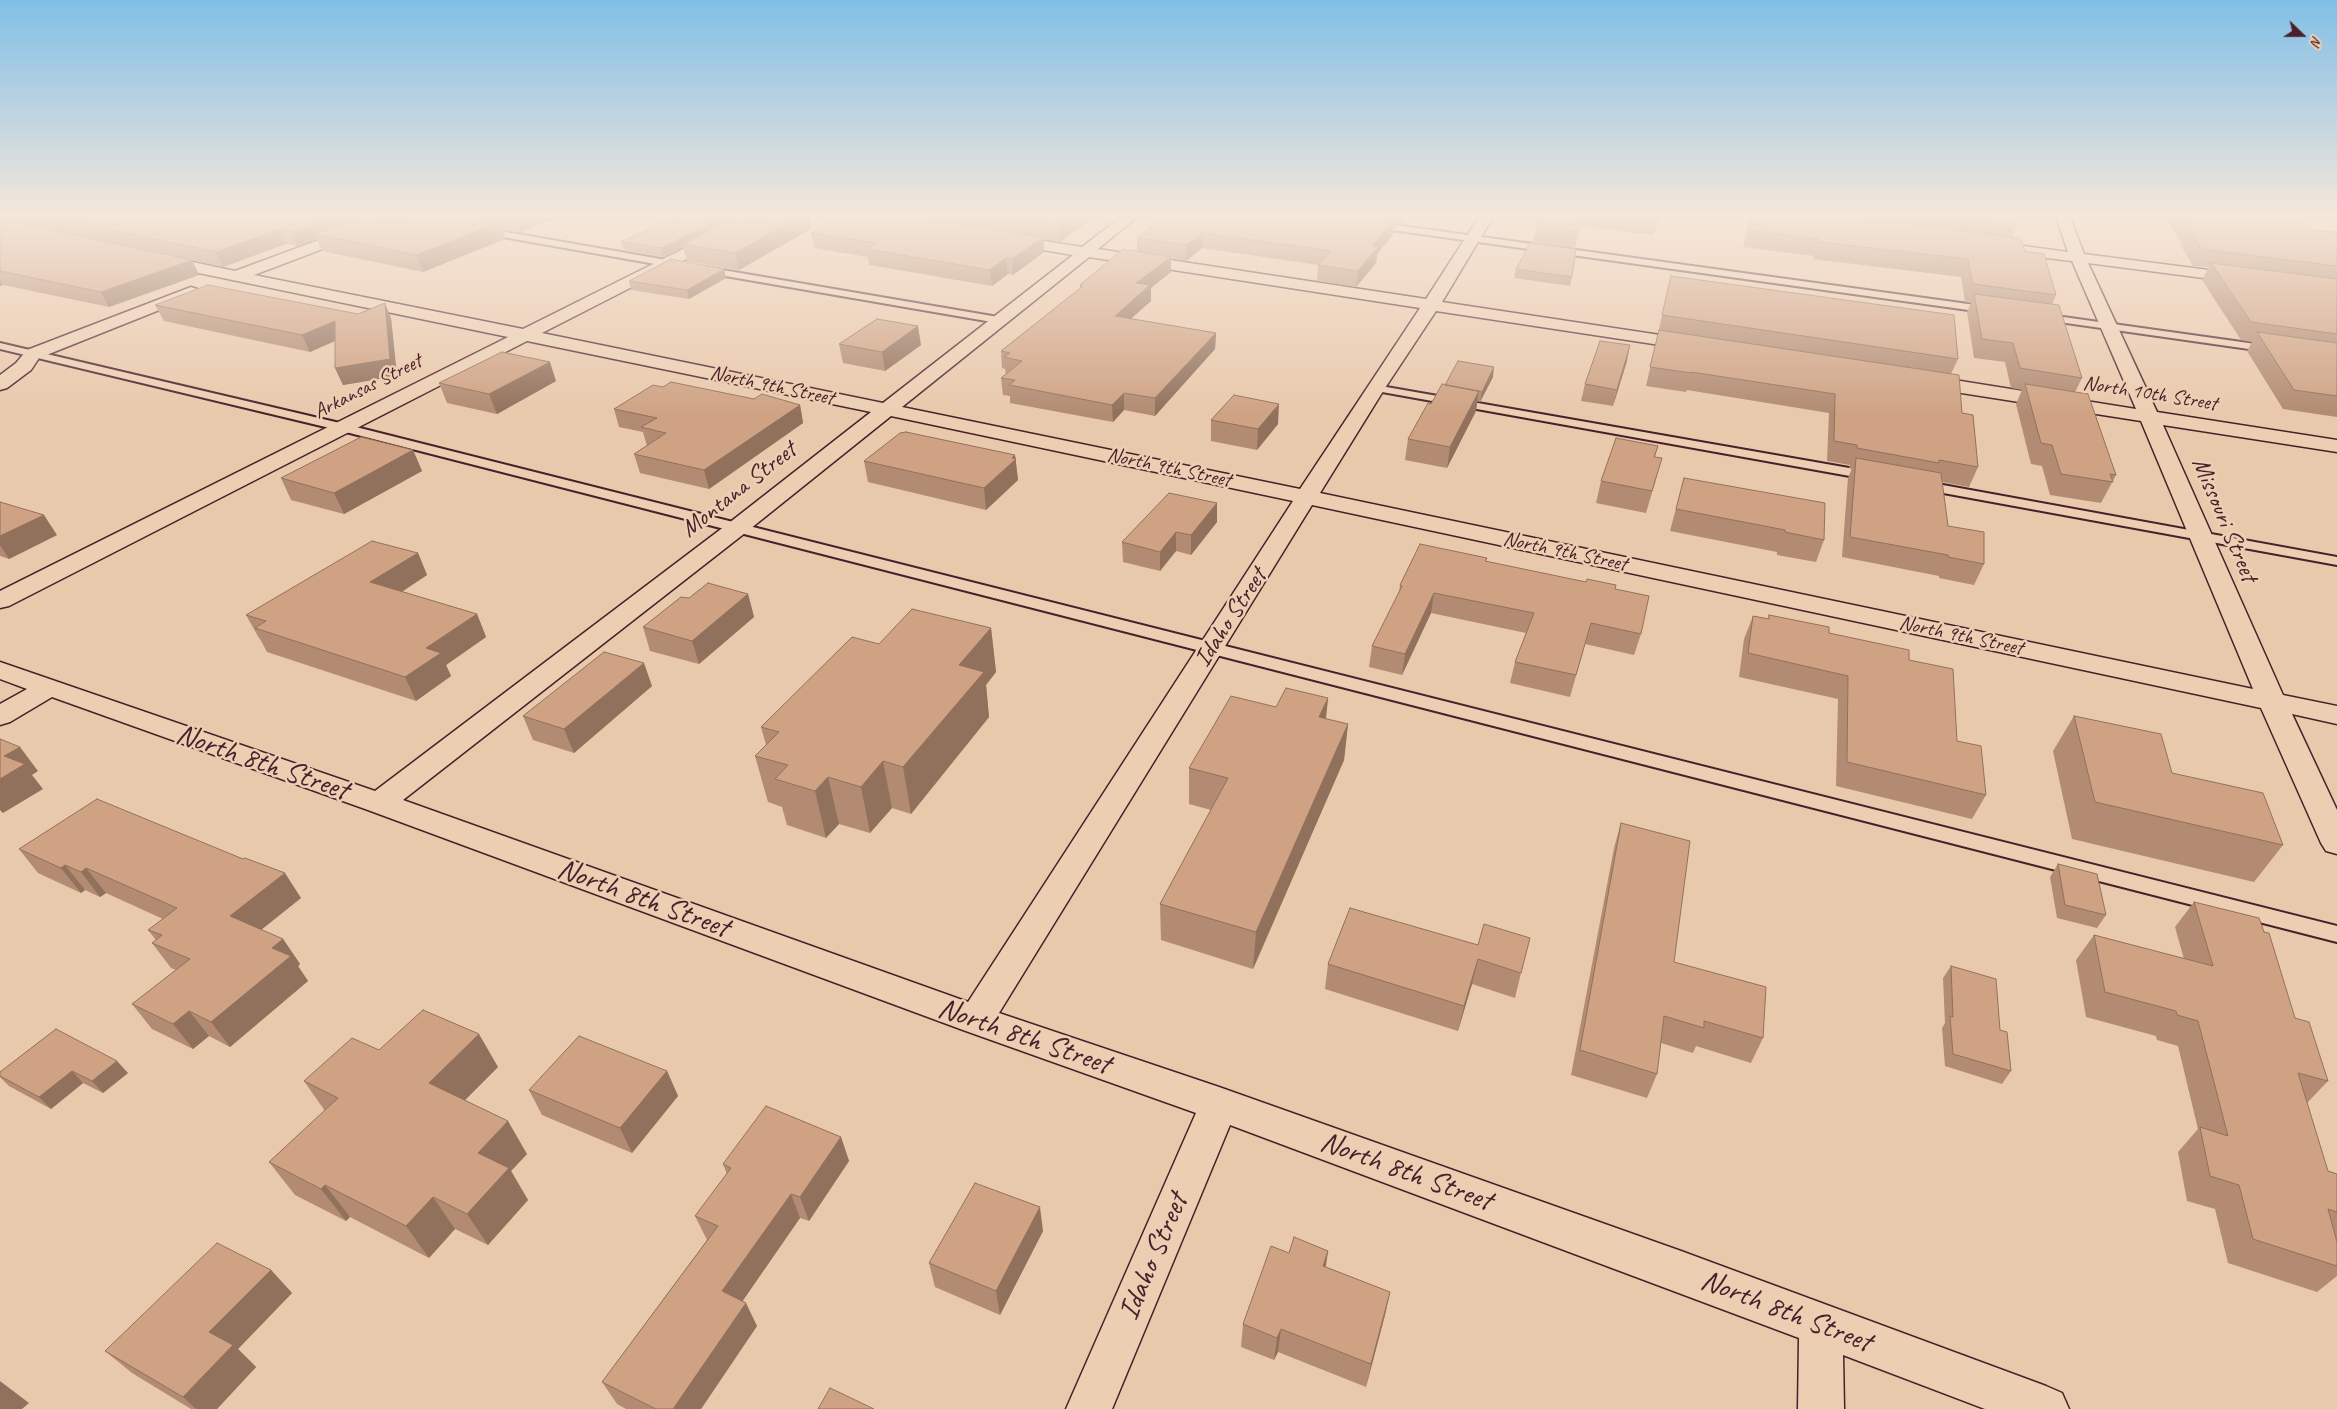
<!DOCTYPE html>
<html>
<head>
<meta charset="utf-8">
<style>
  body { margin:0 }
  #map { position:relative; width:2337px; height:1409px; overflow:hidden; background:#e9c9ac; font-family:Caveat,sans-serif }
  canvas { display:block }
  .north { position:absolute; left:2277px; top:10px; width:50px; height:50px; -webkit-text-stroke:4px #eccfb3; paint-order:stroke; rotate:112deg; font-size:14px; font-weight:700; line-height:20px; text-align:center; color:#4a1f2b }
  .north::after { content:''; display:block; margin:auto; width:18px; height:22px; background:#4a1f2b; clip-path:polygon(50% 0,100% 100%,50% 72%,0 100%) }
</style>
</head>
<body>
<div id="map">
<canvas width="2337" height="1409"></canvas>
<div class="north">N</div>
</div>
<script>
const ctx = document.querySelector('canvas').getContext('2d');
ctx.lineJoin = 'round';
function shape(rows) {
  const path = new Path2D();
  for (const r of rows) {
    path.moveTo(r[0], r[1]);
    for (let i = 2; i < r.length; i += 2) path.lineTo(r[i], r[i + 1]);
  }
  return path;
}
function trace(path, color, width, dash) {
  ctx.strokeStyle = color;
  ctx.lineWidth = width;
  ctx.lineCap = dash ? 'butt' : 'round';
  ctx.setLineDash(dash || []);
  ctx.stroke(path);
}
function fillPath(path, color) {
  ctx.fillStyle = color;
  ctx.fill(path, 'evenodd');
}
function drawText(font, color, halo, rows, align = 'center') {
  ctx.font = font + ' Caveat,sans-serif';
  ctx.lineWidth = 5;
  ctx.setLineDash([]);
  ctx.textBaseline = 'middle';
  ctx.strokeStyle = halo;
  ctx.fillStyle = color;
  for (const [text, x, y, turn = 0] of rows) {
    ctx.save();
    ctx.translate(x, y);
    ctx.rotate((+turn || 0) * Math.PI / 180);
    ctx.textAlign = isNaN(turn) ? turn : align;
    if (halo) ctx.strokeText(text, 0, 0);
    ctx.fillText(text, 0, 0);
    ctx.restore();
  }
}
const service = shape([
  [1373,222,1990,307,1995,310,1990,313,1370,227,1370,223,1373,222],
  [483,228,678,262,683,265,678,268,480,233,480,229,483,228],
  [705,267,998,317,1003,320,998,323,702,272,700,270,705,267],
  [2042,314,2270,346,2275,349,2270,352,2038,319,2037,317,2042,314],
  [0,343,344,424,2337,926,2337,942,338,430,0,349,0,343],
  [1375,385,1872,472,1878,476,1872,480,1371,390,1369,388,1371,386,1375,385],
  [1921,481,2337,557,2337,565,1916,488,1915,485,1921,481]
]);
const minor = shape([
  [381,217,401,217,399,220,254,275,523,329,747,217,765,217,763,220,542,333,883,403,1073,255,1001,243,998,240,1001,237,1006,235,1082,247,1121,217,1137,217,1098,249,1426,299,1479,217,1493,217,1442,302,1693,340,1699,341,1702,345,1699,349,1693,350,1436,311,1385,388,1320,493,2253,689,2141,421,1923,387,1916,385,1914,381,1916,377,1923,375,2136,409,2072,261,1987,251,1979,246,1987,241,2068,252,2056,217,2070,217,2084,254,2248,275,2250,278,2248,281,2242,283,2088,263,2157,412,2337,440,2337,452,2163,425,2283,695,2337,706,2337,724,2292,714,2337,810,2337,854,2326,851,2321,843,2261,708,1312,505,999,1013,1219,1087,1681,1251,2046,1386,2062,1393,2069,1409,1985,1409,1843,1355,1844,1409,1798,1409,1799,1338,1230,1125,1112,1409,1066,1409,1196,1113,963,1030,368,810,52,697,10,722,0,725,0,704,27,689,0,679,0,662,375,791,729,523,871,412,527,341,9,606,0,608,0,591,508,337,160,265,154,263,152,260,154,257,160,255,235,271,381,217],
  [1089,257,1420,308,1300,489,902,407,1089,257],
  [891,416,1293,501,968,1002,403,800,745,533,891,416],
  [191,287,197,289,199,292,197,295,39,358,31,370,7,388,0,390,0,375,16,363,27,350,191,287]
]);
trace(service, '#4a1f2b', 4);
trace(minor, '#4a1f2b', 3);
fillPath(service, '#eccfb3');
fillPath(minor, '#eccfb3');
fillPath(shape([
  [0,217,560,217,522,232,502,229,505,239,423,272,322,251,317,239,297,246,286,244,223,267,192,260,199,275,109,307,3,285,0,286],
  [841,217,1094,217,1060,242,1044,239,1044,252,1013,275,1008,274,992,286,869,265,868,257,814,248,811,233],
  [1162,217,1408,217,1401,225,1396,224,1394,233,1377,254,1376,263,1356,287,1317,281,1318,265,1202,248,1186,261,1171,258,1171,272,1151,288,1151,301,1131,319,1216,333,1215,349,1155,416,1124,410,1113,422,1010,403,1010,396,1003,395,1001,378,1006,374,1005,369,1002,368,1001,351,1080,288,1080,285,1137,251,1137,238],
  [1523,217,1660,217,1653,235,1580,226,1575,248,1533,243,1536,226,1538,221,1523,219],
  [1750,217,2012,217,2016,227,2012,237,2025,251,2056,295,2052,304,2082,378,2075,392,2116,475,2101,503,2050,495,2042,466,2031,464,2016,404,2022,390,2011,388,2005,362,1974,358,1967,312,1971,303,1965,302,1961,277,1813,259,1814,256,1743,247],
  [2166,217,2300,217,2311,230,2337,232,2337,417,2283,409,2247,351,2252,342,2241,340,2202,280,2209,267,2193,266,2180,244,2181,242],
  [811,229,739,270,687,261,683,247,663,257,624,250,621,242],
  [724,269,726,278,689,299,631,290,629,281],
  [1516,269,1572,277,1570,286,1514,278],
  [1667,294,1958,359,1951,374,1962,413,1978,467,1969,487,1942,482,1948,526,1984,564,1974,585,1939,578,1939,576,1842,557,1848,478,1852,468,1849,468,1850,465,1827,461,1829,413,1687,390,1686,392,1646,386],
  [155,305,358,314,391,318,397,376,343,385,335,368,335,340,310,352,164,321],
  [839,344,921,345,885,371,843,363],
  [1627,361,1613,406,1581,401,1585,384],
  [1493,377,1480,402,1477,401,1476,411,1447,468,1405,460,1408,439,1431,404,1445,385],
  [556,381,497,414,447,403,439,383],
  [663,387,800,405,803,423,709,489,640,473,634,454,647,446,643,432,619,427,614,409],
  [1211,420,1278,424,1257,450,1211,441],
  [1658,446,1655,457,1656,479,1646,513,1596,503,1601,481],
  [413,450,422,471,344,514,291,500,281,478],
  [1015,455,1018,480,986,510,868,482,864,461],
  [1684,478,1824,540,1816,562,1777,555,1777,552,1670,531],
  [0,502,57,535,9,559,0,556],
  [1217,503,1217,522,1191,555,1176,551,1160,571,1123,562,1122,542],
  [418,553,427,575,402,592,477,614,486,637,446,665,451,676,416,701,267,652,260,639,259,638,246,615],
  [1487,558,1486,562,1615,589,1641,634,1634,655,1585,644,1570,697,1510,683,1515,662,1526,633,1431,613,1402,675,1369,667,1372,646,1399,593,1400,585],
  [748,594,754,617,699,664,650,651,643,627,689,598],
  [1769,615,1829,633,1909,660,1957,741,1986,795,1972,819,1836,786,1838,699,1739,677,1744,639,1753,616,1768,619],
  [991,628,996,672,986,685,989,717,911,814,892,808,870,833,839,824,826,838,787,825,782,807,768,802,755,756,766,745,761,727,879,644],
  [652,686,574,753,533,740,523,716],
  [1328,698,1326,719,1348,724,1344,760,1253,969,1161,940,1160,904,1211,810,1189,804,1189,768,1276,707],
  [2074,716,2172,773,2283,845,2254,882,2072,839,2053,751],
  [1621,823,1674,962,1763,1038,1751,1063,1696,1046,1693,1053,1661,1043,1657,1074,1647,1098,1571,1075,1614,848],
  [19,849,301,898,261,930,283,939,300,964,298,966,308,981,230,1047,209,1036,193,1049,152,1029,132,1004,176,970,171,968,152,943,156,940,148,930,163,919,106,893,100,897,85,890,81,893,38,873],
  [2058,864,2106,915,2097,928,2057,918,2050,877],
  [2194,902,2295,1018,2328,1081,2307,1103,2328,1171,2337,1174,2337,1276,2317,1292,2228,1263,2215,1209,2187,1201,2178,1152,2198,1129,2178,1046,2157,1040,2156,1036,2086,1017,2076,960,2094,935,2184,959,2175,927],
  [1350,908,1521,973,1515,998,1472,984,1458,1031,1325,989,1328,964],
  [1951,966,2011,1071,2002,1084,1945,1066,1942,1028,1945,1023,1943,978],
  [56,1029,128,1073,103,1093,83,1083,51,1109,9,1086,0,1077,0,1072],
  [379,1050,498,1067,465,1100,527,1154,511,1171,528,1200,488,1245,455,1229,429,1258,350,1217,346,1221,295,1195,269,1162,325,1111,304,1081],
  [667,1071,678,1096,632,1153,542,1115,529,1090],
  [841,1137,849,1161,809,1221,800,1218,742,1301,757,1326,701,1409,626,1409,617,1404,602,1382,707,1240,695,1216,727,1174,723,1164],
  [1043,1231,1000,1315,935,1287,929,1263],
  [1328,1251,1326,1267,1390,1292,1385,1315,1366,1387,1278,1352,1274,1360,1241,1347,1243,1324,1289,1253],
  [271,1270,292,1293,238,1349,256,1367,217,1409,191,1409,132,1373,105,1351]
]), '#b28b72');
fillPath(shape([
  [332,217,376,217,315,234,317,239,297,246,291,232],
  [521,217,560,217,522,232,517,218],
  [724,217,741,217,683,244,683,247,663,257,661,248],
  [800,217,809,217,811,229,739,270,735,253],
  [1072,217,1094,217,1060,242,1059,226],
  [1402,217,1408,217,1401,225],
  [1658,217,1660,217,1653,235,1657,219],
  [1396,218,1394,233,1377,254,1376,263,1356,287,1358,271,1372,246],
  [500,222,505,239,423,272,416,255],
  [280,229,286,244,223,267,216,252],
  [1203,233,1202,248,1186,261,1186,245],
  [1044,237,1044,252,1013,275,1012,259],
  [1171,257,1171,272,1151,288,1151,301,1115,332,1115,316,1136,283],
  [1006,258,1008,274,992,286,990,270],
  [192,260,199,275,109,307,101,292],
  [724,269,726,278,689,299,687,290],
  [0,280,3,285,0,286],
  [385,303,391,318,397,376,343,385,335,368],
  [335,321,342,338,310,352,302,335],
  [918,326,921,345,885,371,882,352],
  [1216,333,1215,349,1155,416,1155,398],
  [1630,345,1627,361,1613,406,1617,390],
  [550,362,556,381,497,414,489,394],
  [1494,367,1493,377,1480,402,1482,392],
  [1479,391,1476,411,1447,468,1450,447],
  [1124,393,1124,410,1113,422,1112,405],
  [1279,404,1278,424,1257,450,1258,429],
  [800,405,803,423,709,489,704,470],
  [413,450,422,471,344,514,334,493],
  [1015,455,1018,480,986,510,984,488],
  [1217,503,1217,522,1191,555,1191,535],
  [44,515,57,535,9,559,0,545,0,536],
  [1176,532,1176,551,1160,571,1160,552],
  [418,553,427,575,381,605,370,582],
  [1434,593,1431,613,1402,675,1405,654],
  [748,594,754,617,699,664,692,641],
  [477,614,486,637,446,665,451,676,416,701,405,677,426,648],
  [991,628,996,672,986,685,989,717,911,814,903,767,959,665],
  [644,663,652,686,574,753,564,729],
  [1328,698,1324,734,1319,717],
  [1348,724,1344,760,1253,969,1256,932],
  [20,747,38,771,32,775,43,789,3,813,0,810,0,779,4,756],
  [883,761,892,808,870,833,861,787],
  [828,777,839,824,826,838,815,791],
  [65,865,85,890,81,893,61,868],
  [86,868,106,893,100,897,81,872],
  [285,873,301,898,247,941,230,916],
  [283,939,300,964,298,966,308,981,230,1047,211,1022,272,948],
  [1478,959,1472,984,1458,1031,1464,1006],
  [189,1011,209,1036,193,1049,173,1024],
  [479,1034,498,1067,449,1116,429,1083],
  [117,1061,128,1073,103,1093,92,1081],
  [72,1071,83,1083,51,1109,39,1097],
  [667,1071,678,1096,632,1153,620,1128],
  [508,1121,527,1154,511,1171,528,1200,488,1245,467,1214,478,1153],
  [841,1137,849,1161,809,1221,800,1197],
  [325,1185,350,1217,346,1221,321,1189],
  [791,1194,800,1218,733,1315,722,1291],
  [433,1197,455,1229,429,1258,406,1226],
  [1040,1207,1043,1231,1000,1315,996,1291],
  [1328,1251,1324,1275,1323,1266],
  [271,1270,292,1293,238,1349,256,1367,217,1409,196,1409,183,1397,209,1332],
  [1390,1292,1385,1315,1366,1387,1371,1364],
  [746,1303,757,1326,701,1409,673,1409],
  [1281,1329,1278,1352,1274,1360,1277,1338],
  [0,1381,29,1403,22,1409,0,1409]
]), '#91715c');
const building = shape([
  [48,217,332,217,291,232,280,229,216,252,48,217],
  [362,217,468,217,500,222,416,255,315,234,362,217],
  [674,217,724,217,661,248,621,242,674,217],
  [737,217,800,217,735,253,683,244,737,217],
  [841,217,914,217,1044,237,1012,259,1006,258,990,270,866,249,876,243,811,233,841,217],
  [1000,217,1072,217,1059,226,1000,217],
  [1162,217,1388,217,1396,218,1372,246,1378,247,1358,271,1318,265,1331,251,1203,233,1186,245,1137,238,1162,217],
  [1540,217,1581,217,1579,232,1536,226,1540,217],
  [1642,217,1658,217,1657,219,1642,217],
  [1751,217,1851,217,2020,238,2025,251,2044,254,2056,295,1973,284,1968,259,1819,242,1819,239,1748,230,1751,217],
  [1931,217,2012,217,2016,227,1931,217],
  [2183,217,2300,217,2311,230,2337,232,2337,266,2202,249,2188,228,2191,229,2183,217],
  [0,219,192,260,101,292,0,271,0,219],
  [1530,243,1576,249,1572,277,1516,269,1530,243],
  [1123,249,1171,257,1136,283,1150,285,1115,316,1216,333,1155,398,1124,393,1112,405,1009,385,1015,380,1001,378,1022,361,1004,357,1010,353,1001,351,1083,286,1080,285,1123,249],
  [671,259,724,269,687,290,629,281,671,259],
  [2211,263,2337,279,2337,334,2251,322,2211,263],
  [1671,276,1954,315,1958,359,1662,315,1671,276],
  [208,285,358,314,385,303,390,359,335,368,335,321,302,335,155,305,208,285],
  [1974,294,2059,305,2082,378,2020,368,2013,343,1982,339,1974,294],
  [877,319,918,326,882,352,839,344,877,319],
  [1659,330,1959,375,1962,413,1973,415,1978,467,1939,460,1939,463,1857,448,1857,445,1834,441,1835,394,1691,372,1691,373,1650,367,1659,330],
  [2257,332,2337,343,2337,396,2294,390,2257,332],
  [1600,341,1630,345,1617,390,1585,384,1600,341],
  [502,352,550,362,489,394,439,383,502,352],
  [1458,361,1494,367,1482,392,1445,385,1458,361],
  [671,382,754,399,762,394,800,405,704,470,634,454,666,433,641,427,657,418,614,409,653,385,663,387,671,382],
  [1442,384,1479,391,1450,447,1408,439,1428,403,1431,404,1442,384],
  [2025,384,2088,394,2116,475,2110,474,2113,482,2061,474,2052,445,2041,443,2025,384],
  [1234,395,1279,404,1258,429,1211,420,1234,395],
  [906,432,1015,455,1012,458,1016,459,984,488,864,461,900,433,906,432],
  [361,437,413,450,334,493,281,478,361,437],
  [1616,438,1658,446,1654,457,1662,458,1652,491,1601,481,1616,438],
  [1856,458,1941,473,1948,526,1984,532,1984,564,1948,557,1948,555,1850,537,1856,458],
  [1684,478,1825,503,1824,540,1785,532,1785,530,1676,509,1684,478],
  [1169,493,1217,503,1191,535,1176,532,1160,552,1122,542,1169,493],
  [0,502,44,515,0,536,0,502],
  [372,541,418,553,370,582,477,614,426,648,441,653,405,677,255,628,266,621,246,615,372,541],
  [1420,544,1487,558,1485,561,1586,582,1587,579,1616,585,1615,589,1649,596,1641,634,1591,623,1576,675,1515,662,1534,613,1434,593,1405,654,1372,646,1402,586,1400,585,1420,544],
  [708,583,748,594,692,641,643,627,681,597,689,598,708,583],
  [912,609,991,628,959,665,984,672,903,767,883,761,861,787,828,777,815,791,775,779,788,765,755,756,779,732,761,727,852,637,879,644,912,609],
  [1769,615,1829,627,1829,633,1909,650,1909,660,1953,669,1957,741,1981,746,1986,795,1847,762,1848,676,1748,653,1753,616,1769,619,1769,615],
  [604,652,644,663,564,729,523,716,604,652],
  [1286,688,1328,698,1319,717,1348,724,1256,932,1160,904,1228,778,1189,768,1231,696,1276,707,1286,688],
  [2074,716,2161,734,2172,773,2263,793,2283,845,2095,802,2074,716],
  [0,739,20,747,4,756,25,764,0,779,0,739],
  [97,799,243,859,245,858,285,873,230,916,283,939,272,948,291,956,211,1022,189,1011,173,1024,132,1004,190,959,152,943,162,935,148,930,177,908,86,868,81,872,65,865,61,868,19,849,97,799],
  [1621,823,1690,841,1674,962,1766,987,1763,1038,1704,1021,1704,1028,1664,1016,1657,1074,1580,1050,1621,823],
  [2058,864,2097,874,2106,915,2065,905,2058,864],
  [2194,902,2259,918,2264,932,2269,933,2295,1018,2309,1022,2328,1081,2298,1073,2328,1171,2337,1174,2337,1212,2328,1209,2337,1242,2337,1266,2253,1239,2239,1185,2210,1176,2200,1127,2228,1136,2198,1021,2177,1015,2176,1011,2105,992,2094,935,2213,966,2194,902],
  [1350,908,1478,945,1484,924,1530,938,1521,973,1478,959,1464,1006,1328,964,1350,908],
  [1951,966,1996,979,2000,1030,2007,1032,2011,1071,1953,1054,1950,1016,1953,1017,1951,966],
  [423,1010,479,1034,429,1083,508,1121,478,1153,509,1168,467,1214,433,1197,406,1226,325,1185,321,1189,269,1162,338,1098,304,1081,352,1038,379,1050,423,1010],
  [56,1029,117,1061,92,1081,72,1071,39,1097,0,1076,0,1072,56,1029],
  [579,1036,667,1071,620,1128,529,1090,579,1036],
  [766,1106,841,1137,800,1197,791,1194,722,1291,746,1303,673,1409,656,1409,602,1382,718,1226,695,1216,731,1168,723,1164,766,1106],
  [975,1183,1040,1207,996,1291,929,1263,975,1183],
  [1294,1237,1328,1251,1323,1266,1390,1292,1371,1364,1281,1329,1277,1338,1243,1324,1271,1246,1289,1253,1294,1237],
  [217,1243,271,1270,209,1332,233,1345,183,1397,105,1351,217,1243],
  [830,1388,874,1409,818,1409,830,1388]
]);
fillPath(building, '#cfa284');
trace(building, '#91715c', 1);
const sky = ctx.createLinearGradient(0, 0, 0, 414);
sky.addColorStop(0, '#81bfe7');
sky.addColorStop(0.52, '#f5e7da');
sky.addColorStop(1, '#f5e7da00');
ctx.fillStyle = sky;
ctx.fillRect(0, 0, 2337, 414);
drawText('21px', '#4a1f2b', '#eccfb3', [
  ["North 9th Street",772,386,12],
  ["Arkansas Street",368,387,-27],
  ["North 10th Street",2150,394,9],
  ["North 9th Street",1169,468,12],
  ["North 9th Street",1565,552,12],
  ["North 9th Street",1961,636,12]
]);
drawText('25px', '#4a1f2b', '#eccfb3', [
  ["Montana Street",739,490,-38],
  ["Missouri Street",2224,520,67],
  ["Idaho Street",1231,618,-57]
]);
drawText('30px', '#4a1f2b', '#eccfb3', [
  ["North 8th Street",262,763,19],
  ["North 8th Street",643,899,20],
  ["North 8th Street",1024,1037,19],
  ["North 8th Street",1406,1172,20],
  ["Idaho Street",1154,1257,-67],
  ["North 8th Street",1786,1312,21]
]);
</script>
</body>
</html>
